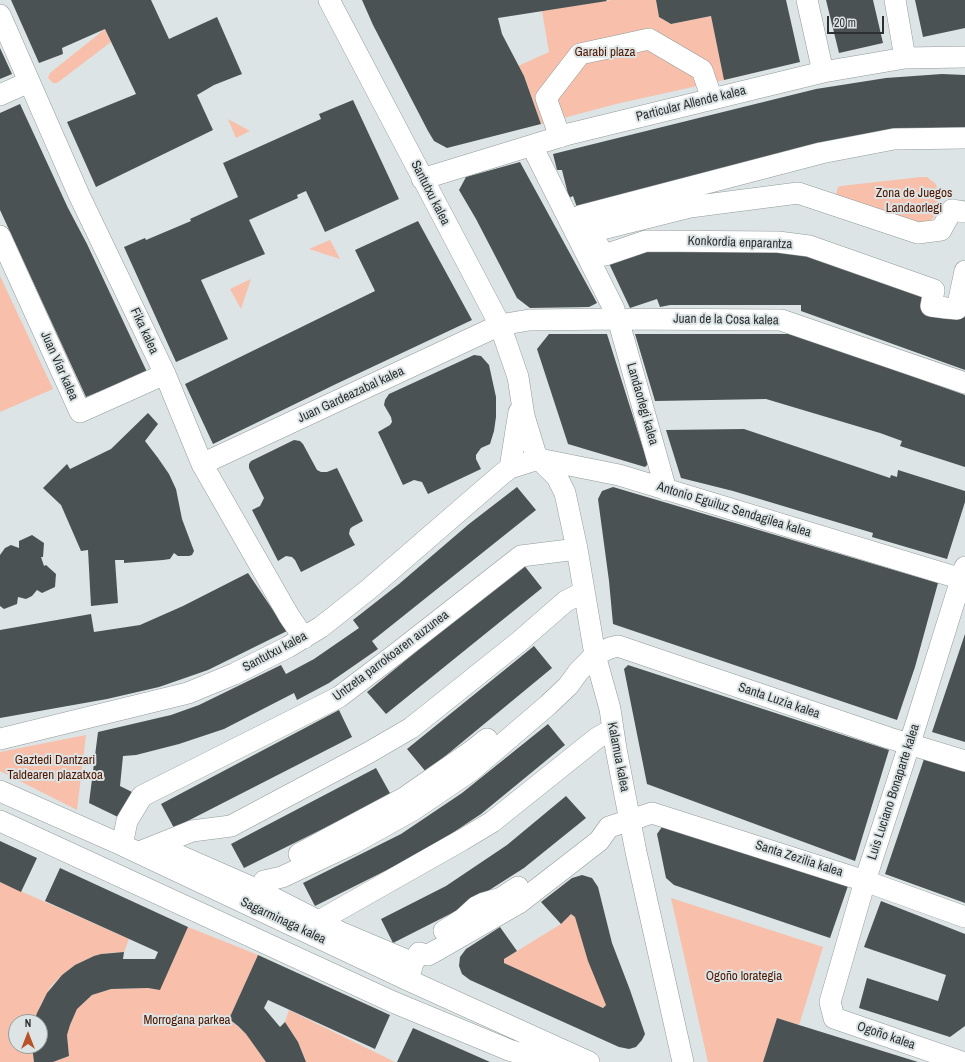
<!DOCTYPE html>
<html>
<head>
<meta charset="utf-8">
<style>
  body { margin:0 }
  #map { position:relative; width:965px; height:1062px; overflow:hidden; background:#dce4e5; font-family:"Archivo Narrow",sans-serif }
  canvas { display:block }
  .north { position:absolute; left:8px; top:1014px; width:40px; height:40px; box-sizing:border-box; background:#dce4e5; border:1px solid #969c9d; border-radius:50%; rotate:0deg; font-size:11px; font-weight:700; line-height:16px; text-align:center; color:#2d3031 }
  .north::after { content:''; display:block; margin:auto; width:14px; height:18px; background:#b95229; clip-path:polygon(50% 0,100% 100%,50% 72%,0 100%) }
  .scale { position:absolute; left:827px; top:16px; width:57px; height:18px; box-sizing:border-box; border:2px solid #2d3031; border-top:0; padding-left:5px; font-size:12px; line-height:14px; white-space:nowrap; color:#2d3031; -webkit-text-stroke:3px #dce4e5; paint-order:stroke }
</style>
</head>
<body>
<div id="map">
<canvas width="965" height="1062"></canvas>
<div class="north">N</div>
<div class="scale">20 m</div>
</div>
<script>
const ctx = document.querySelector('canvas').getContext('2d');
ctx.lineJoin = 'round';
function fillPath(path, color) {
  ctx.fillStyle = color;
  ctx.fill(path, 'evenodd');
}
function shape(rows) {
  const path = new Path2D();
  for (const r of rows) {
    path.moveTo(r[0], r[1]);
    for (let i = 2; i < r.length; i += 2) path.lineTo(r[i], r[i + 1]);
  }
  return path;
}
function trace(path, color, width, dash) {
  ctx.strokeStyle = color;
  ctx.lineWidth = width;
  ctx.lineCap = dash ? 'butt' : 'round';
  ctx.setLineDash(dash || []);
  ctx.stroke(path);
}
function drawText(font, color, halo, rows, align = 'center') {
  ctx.font = font + ' "Archivo Narrow",sans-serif';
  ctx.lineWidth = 4;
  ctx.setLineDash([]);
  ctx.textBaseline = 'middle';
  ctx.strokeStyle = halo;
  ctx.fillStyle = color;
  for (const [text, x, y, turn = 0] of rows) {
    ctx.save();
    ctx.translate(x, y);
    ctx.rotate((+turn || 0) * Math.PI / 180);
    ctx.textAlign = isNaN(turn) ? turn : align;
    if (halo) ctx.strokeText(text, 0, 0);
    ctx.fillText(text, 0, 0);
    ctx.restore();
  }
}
fillPath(shape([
  [612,0,656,0,659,17,671,24,711,16,724,80,616,104,541,124,524,76,518,66,549,52,542,11],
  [105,29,111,42,57,83,53,83,48,78,50,73],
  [228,119,250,131,236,138],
  [921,177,927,177,936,184,938,195,938,206,934,217,928,224,919,227,836,195,838,187,841,186],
  [330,240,340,259,309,249],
  [0,276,53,389,0,412],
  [251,279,241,309,230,289],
  [86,735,77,810,0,771,0,752],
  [0,882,129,939,124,952,106,953,94,956,75,965,62,975,51,986,41,1004,34,1022,16,1022,16,1046,32,1046,34,1062,0,1062],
  [671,898,823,947,799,1025,777,1018,763,1062,708,1062],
  [571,914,575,917,606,1005,603,1008,504,963,504,959,561,924],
  [188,927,258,955,229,1019,246,1034,266,1062,53,1062,69,1056,67,1035,70,1025,77,1009,92,995,111,989,148,988,160,989],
  [289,1010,395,1062,306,1062,298,1042,285,1022]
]), '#f8bfaa');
fillPath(shape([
  [11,0,151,0,169,39,217,17,242,74,214,85,197,95,213,130,96,187,67,122,136,94,105,29,62,48,63,54,39,63],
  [362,0,606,0,607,1,498,18,502,34,524,76,541,124,447,148,434,141,428,131,373,25],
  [656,0,786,0,800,62,724,80,711,16,671,24,659,17],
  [826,0,873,0,883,43,839,53],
  [915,0,965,0,965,28,923,37],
  [0,48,12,74,0,79],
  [942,74,965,75,965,138,894,139,580,216,573,196,569,198,562,170,557,170,553,154,816,89,886,78],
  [353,100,399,199,325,232,306,191,297,195,298,198,249,220,265,254,201,280,228,339,176,362,124,247,145,238,146,240,191,221,190,219,238,197,223,163,321,119,319,114],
  [20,104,68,208,87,244,147,372,86,397,0,210,0,113],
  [520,162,597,303,589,307,530,308,517,298,476,219,459,190,466,177],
  [418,221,472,320,336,384,213,444,185,384,375,291,355,250],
  [646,241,778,242,934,290,946,308,965,274,965,370,801,311,801,305,670,305,660,307,657,299,630,308,605,255],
  [549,334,607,334,648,464,645,467,568,444,537,349],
  [635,334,794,334,965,395,965,467,900,446,902,441,880,433,766,399,655,401],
  [474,355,481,356,489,365,496,397,496,417,494,431,490,444,481,448,476,455,476,459,481,469,428,494,422,482,414,480,403,485,378,432,390,425,392,422,391,417,384,405,385,400,389,394],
  [148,413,158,424,145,441,158,458,169,474,176,489,182,519,194,551,192,555,189,556,178,556,174,553,170,559,163,560,124,563,124,560,115,560,118,603,91,606,88,550,81,551,61,505,43,488,67,464,70,469,111,449],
  [744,429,890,478,891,475,897,477,898,470,965,491,965,502,947,559,872,537,873,533,733,491,681,478,666,430],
  [294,440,300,441,303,444,317,470,321,472,327,472,337,468,363,521,352,527,350,529,349,534,355,545,301,572,295,560,292,557,286,556,278,561,252,510,260,506,264,498,249,468,249,464,251,461],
  [517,487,536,510,372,641,378,649,329,683,297,700,294,693,224,729,179,744,136,755,123,756,120,786,132,792,120,818,89,803,98,732,171,715,199,705,281,665,286,674,314,659,359,628,353,620,399,584,469,524],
  [613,487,938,583,915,667,897,720,613,624,609,581,598,499,602,491],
  [32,535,44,543,43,557,41,557,44,566,46,565,56,574,55,587,42,593,37,590,32,596,26,599,18,597,17,604,4,609,0,606,0,555,5,548,11,545,19,548,19,541],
  [523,564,542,588,386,714,367,692],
  [248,573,287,631,208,670,159,687,107,699,0,718,0,630,91,614,94,632,140,625,183,606],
  [965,634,965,742,932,732],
  [534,646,552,668,426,772,407,749],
  [628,665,889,750,855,861,647,784,624,669],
  [339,710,352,737,174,828,161,804],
  [548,724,565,745,481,814,451,834,413,857,315,906,303,883,401,834,462,793],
  [924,759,965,772,965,903,885,874],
  [376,768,391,795,244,868,231,844],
  [566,796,586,818,524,868,458,910,393,943,381,919,446,886,507,845],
  [662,827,848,886,830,938,674,885,666,878,657,834],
  [0,841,37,858,21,892,0,882],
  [60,868,188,927,160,990,148,988,111,989,92,995,77,1009,70,1025,67,1035,69,1056,53,1062,34,1062,32,1046,40,1046,40,1022,34,1022,37,1013,47,993,62,975,75,965,94,956,101,954,124,952,123,959,155,959,158,952,45,901],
  [582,875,592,878,598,887,612,943,630,990,645,1034,642,1040,636,1047,629,1049,619,1047,470,980,462,974,459,966,460,957,466,949,500,927,517,951,504,959,504,963,603,1008,606,1005,588,961,575,917,571,914,561,924,541,902,572,878],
  [881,901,965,934,965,1026,950,1037,859,1008,867,978,938,1001,946,975,864,947],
  [258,955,390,1015,375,1049,268,1000,264,1008,280,1027,285,1022,298,1042,306,1062,266,1062,246,1034,238,1026,229,1019],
  [777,1018,799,1025,918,1062,763,1062],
  [413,1028,490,1062,397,1062]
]), '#4b5253');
const minor = shape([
  [329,0,500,325,518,377,524,416,535,452,539,459,557,477,565,493,577,549,595,655,610,709,616,749,636,852,683,1062],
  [807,0,823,72],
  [895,0,905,58],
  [0,15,79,195,165,374,202,464,289,616,304,638],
  [0,95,29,82],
  [560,137,546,98,580,54,649,39,702,70,712,99],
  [965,138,894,139,821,153,580,216,589,233,605,255,646,241,778,242,809,246,934,290,931,306,946,308,957,309,965,271],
  [536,154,614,309],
  [422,179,569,134,823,72,905,58,965,57],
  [578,235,690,207,798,193,918,233,941,230,952,210,965,212],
  [0,236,80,412,165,374],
  [618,319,666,490],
  [202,464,500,325,529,320,618,319,781,320,965,383],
  [510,468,519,412],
  [0,739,188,693,234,674,288,647,321,627,369,589,502,474,510,468,535,460,539,459,619,475,965,580],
  [0,791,122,845,408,980,589,1062],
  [0,821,393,1002,509,1050,548,1062,566,1052],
  [122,845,127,821,142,796,339,697,397,653,521,556,577,549],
  [169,851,258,890,342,933,413,963],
  [139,853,142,851,192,831,231,826,368,753,411,728,520,641,566,601,576,596,584,595],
  [299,854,404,798,473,750,487,739],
  [258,890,264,881,282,877,352,844,413,810,472,770,548,705,568,686,579,671,595,655,610,648,618,646,889,738,965,761],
  [319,921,462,840,492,822,597,738,613,729],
  [444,931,463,919,476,907,484,903,501,898,518,887],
  [408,980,413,963,419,953,428,955,439,949,519,903,599,841,609,827,652,813,865,881,965,917],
  [962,1062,834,1018,830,1002,865,881,915,727,965,567]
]);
trace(minor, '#939a9b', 22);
trace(minor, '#fff', 21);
drawText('13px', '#511700', '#dce4e5', [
  ["Garabi plaza",605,53],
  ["Zona de Juegos",914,194],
  ["Landaorlegi",914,209],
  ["Gaztedi Dantzari",55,761],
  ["Taldearen plazatxoa",55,776],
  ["Ogoño lorategia",744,977],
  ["Morrogana parkea",187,1021]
]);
drawText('13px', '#2d3031', '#dce4e5', [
  ["Particular Allende kalea",691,104,-14],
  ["Santutxu kalea",430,193,63],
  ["Konkordia enparantza",740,243,2],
  ["Juan de la Cosa kalea",726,320,1],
  ["Fika kalea",144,331,65],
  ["Juan Viar kalea",59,366,66],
  ["Juan Gardeazabal kalea",351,395,-25],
  ["Landaorlegi kalea",642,404,74],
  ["Antonio Eguiluz Sendagilea kalea",734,510,17],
  ["Santutxu kalea",275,652,-28],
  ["Untzeta parrokoaren auzunea",391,656,-37],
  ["Santa Luzia kalea",779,701,19],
  ["Kalamua kalea",618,757,79],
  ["Luis Luciano Bonaparte kalea",894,792,-72],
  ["Santa Zezilia kalea",799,859,18],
  ["Sagarminaga kalea",283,921,25],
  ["Ogoño kalea",886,1036,19]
]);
</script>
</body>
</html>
